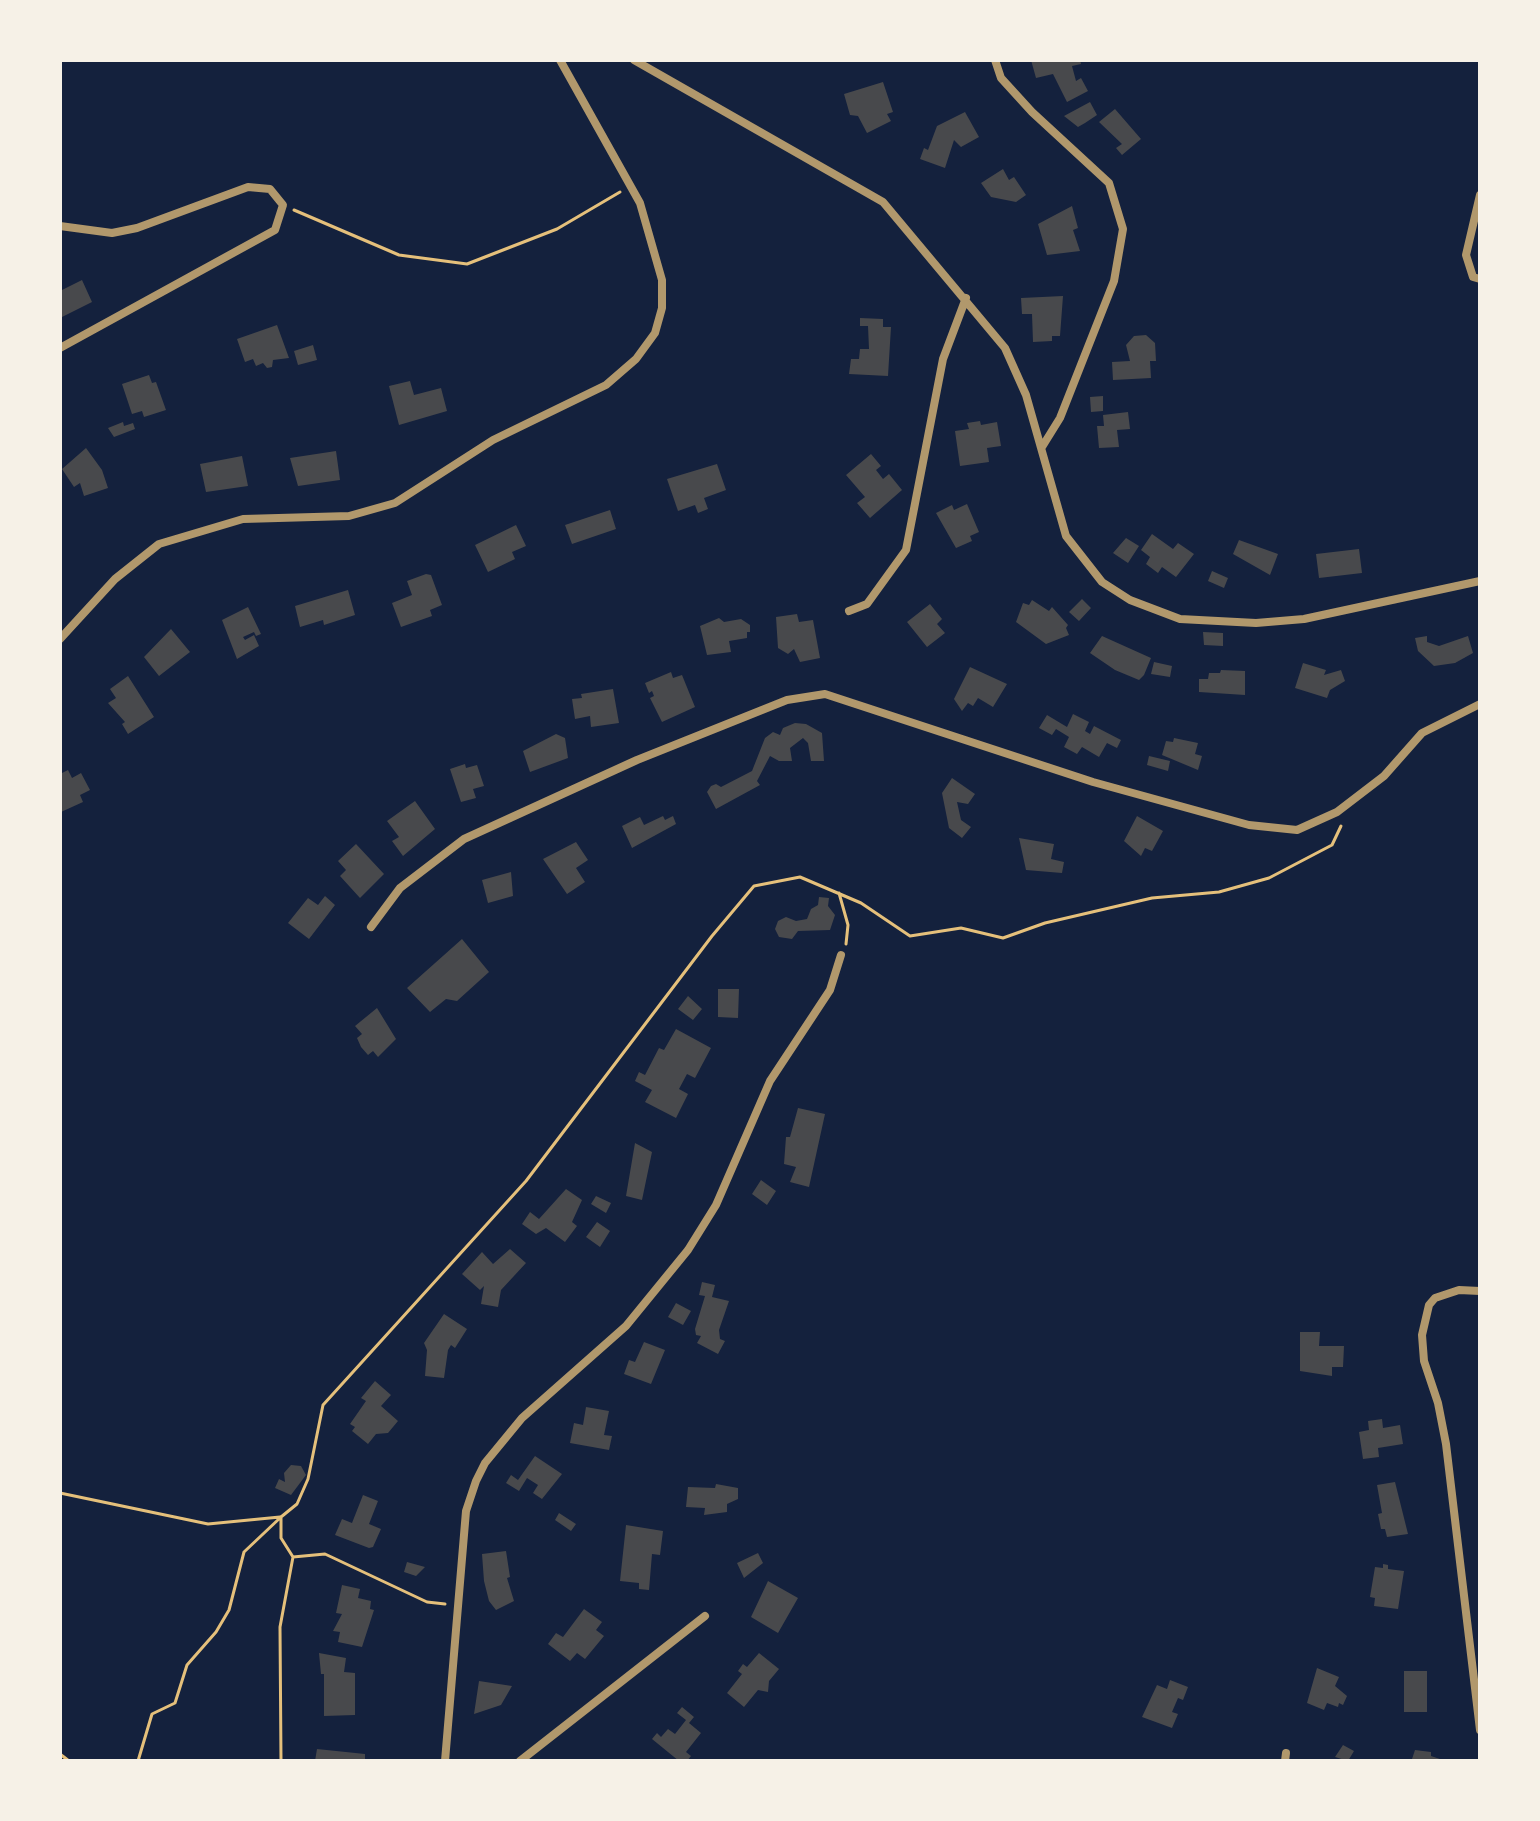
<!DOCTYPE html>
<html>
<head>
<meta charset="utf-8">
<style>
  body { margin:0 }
  #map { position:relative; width:1540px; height:1821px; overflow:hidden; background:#14213d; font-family:Mulish,sans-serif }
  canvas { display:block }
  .frame { position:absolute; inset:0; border:62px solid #f6f1e7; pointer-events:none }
</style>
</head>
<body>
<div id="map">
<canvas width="1540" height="1821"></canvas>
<div class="frame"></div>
</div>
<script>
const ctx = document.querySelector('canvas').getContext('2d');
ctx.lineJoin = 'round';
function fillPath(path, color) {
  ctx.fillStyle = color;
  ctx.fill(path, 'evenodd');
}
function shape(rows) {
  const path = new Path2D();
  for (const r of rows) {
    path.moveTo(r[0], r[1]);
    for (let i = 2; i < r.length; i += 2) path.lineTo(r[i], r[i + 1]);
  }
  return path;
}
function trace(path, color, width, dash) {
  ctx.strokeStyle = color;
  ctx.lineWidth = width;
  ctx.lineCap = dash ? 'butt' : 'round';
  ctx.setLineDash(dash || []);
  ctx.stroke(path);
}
fillPath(shape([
  [1031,60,1080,60,1081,64,1072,66,1076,81,1081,78,1088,91,1067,102,1053,74,1036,78],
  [883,82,893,112,887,114,891,121,867,133,858,116,850,115,844,94],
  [1090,102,1097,115,1085,123,1078,127,1064,116],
  [1115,109,1141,139,1122,155,1116,148,1122,144,1099,122],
  [965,112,979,137,961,147,954,140,945,168,920,159,924,148,928,150,937,126],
  [1003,169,1009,180,1014,177,1026,195,1016,202,991,197,981,183],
  [1072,206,1078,228,1073,230,1080,251,1047,255,1038,224],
  [82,280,92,302,60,318,60,291],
  [1063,296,1060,336,1052,336,1052,341,1033,342,1032,314,1022,314,1021,298],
  [860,318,883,319,883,327,891,327,888,376,849,374,851,359,859,359,860,349,869,349,868,326,860,326],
  [277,325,289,358,273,360,272,367,267,368,263,363,256,366,253,359,245,362,237,339],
  [1146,335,1155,343,1156,361,1150,361,1151,378,1113,380,1112,362,1130,361,1126,345,1134,336],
  [313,345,317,360,298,365,294,351],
  [149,375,152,383,156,382,166,410,144,417,142,411,132,414,122,384],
  [410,381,414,395,441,388,447,411,399,425,389,386],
  [1103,396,1103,411,1091,412,1090,397],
  [1128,412,1130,429,1117,430,1119,447,1099,448,1097,426,1104,426,1103,415],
  [980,421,981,425,997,422,1001,446,987,448,989,462,960,466,955,431,969,429,967,423],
  [123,422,124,426,133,423,135,429,114,437,108,428],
  [86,448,102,470,108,488,84,496,80,483,74,487,62,469],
  [336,451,340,480,298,486,290,458],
  [871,454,881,466,876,470,883,479,889,474,902,490,870,518,857,503,865,497,846,475],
  [242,456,248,486,206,492,200,464],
  [717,464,726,490,704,498,708,509,698,513,695,505,678,511,667,479],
  [967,504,979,532,970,536,972,541,956,548,936,513,952,505,954,510],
  [610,510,616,529,572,544,565,525],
  [516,525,526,546,512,552,515,559,488,572,475,545],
  [1152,534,1173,549,1178,543,1194,554,1176,577,1162,567,1158,573,1146,564,1150,557,1141,550],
  [1126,538,1139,546,1128,563,1113,553],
  [1239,540,1278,554,1270,575,1233,554],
  [1359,549,1362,573,1319,578,1316,554],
  [1212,571,1228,578,1224,588,1208,581],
  [426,574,431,575,442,605,430,610,432,616,401,627,392,603,412,595,407,581],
  [348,590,355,615,324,625,323,620,300,627,295,606],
  [1082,599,1091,608,1079,621,1069,612],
  [1032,600,1049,611,1052,607,1068,625,1066,628,1069,635,1046,644,1016,622,1023,603,1029,605],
  [930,604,942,619,937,624,945,633,927,647,907,622],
  [248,607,261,634,256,636,254,632,243,637,245,640,254,635,259,646,237,659,222,620],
  [797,614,799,622,813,620,820,658,800,662,794,649,788,654,778,648,776,617],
  [719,618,724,622,741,619,750,625,750,632,747,632,747,638,729,641,731,652,707,655,700,626],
  [171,629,190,652,159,676,144,657],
  [1203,632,1223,633,1223,646,1204,645],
  [1102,636,1151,658,1144,675,1139,680,1115,670,1090,653],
  [1427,636,1427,642,1439,646,1468,636,1473,653,1455,663,1434,666,1418,651,1415,638],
  [1154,662,1172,666,1170,677,1151,674],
  [1303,663,1326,670,1324,675,1341,670,1345,681,1330,690,1327,698,1295,688],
  [970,667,1007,684,993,707,978,698,973,706,968,703,962,711,954,699],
  [1221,670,1245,671,1245,695,1199,692,1199,679,1208,679,1209,673,1220,673],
  [671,672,673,678,682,675,695,707,662,722,650,698,654,696,652,691,649,693,645,683],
  [128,676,154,717,128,734,122,724,125,722,108,703,116,698,110,689],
  [613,689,619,723,591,727,590,716,575,719,572,699,582,698,581,694],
  [1073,714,1089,722,1085,731,1090,734,1094,726,1121,740,1117,748,1107,743,1099,757,1082,747,1077,754,1064,747,1069,737,1056,729,1052,735,1039,728,1047,715,1067,727],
  [795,723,806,724,822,733,824,761,811,761,808,743,803,738,790,748,792,761,779,761,770,756,757,781,760,785,716,809,707,792,711,786,716,784,721,787,752,771,765,738,773,732,780,735,783,728],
  [556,734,565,738,568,758,530,772,523,751],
  [1174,738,1198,743,1195,754,1202,756,1198,770,1162,755,1166,741,1173,742],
  [1149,756,1170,761,1168,771,1147,765],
  [465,764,466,768,477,765,484,786,473,789,476,798,461,802,450,769],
  [68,770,72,778,81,773,90,790,80,795,83,802,61,812,60,774],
  [952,778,975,794,968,804,957,802,961,820,971,827,962,838,949,828,942,793],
  [415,801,435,829,403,856,392,841,399,837,387,821],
  [663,816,665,820,673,816,676,824,632,848,622,826,640,817,644,825],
  [1137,816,1163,831,1152,851,1145,848,1141,856,1124,841],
  [1019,838,1054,844,1051,859,1064,862,1062,873,1026,870],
  [576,842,588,860,576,868,585,882,567,894,543,859],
  [356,844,384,874,360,898,340,876,346,870,338,861],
  [511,872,513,896,488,903,482,880],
  [325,896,335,905,309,939,288,923,308,898,318,905],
  [819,897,829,898,828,906,835,915,830,930,798,931,792,939,779,937,775,929,778,921,786,917,796,921,807,919,811,909,818,905],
  [462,939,489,972,457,1001,446,999,430,1012,407,988],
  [718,989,739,989,738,1018,718,1017],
  [688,996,702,1009,693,1020,678,1009],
  [377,1008,396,1039,378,1057,373,1051,368,1055,361,1047,357,1038,362,1034,355,1026],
  [676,1029,711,1048,695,1078,687,1074,679,1089,688,1094,676,1118,645,1102,652,1090,635,1081,639,1072,645,1075,659,1048,664,1050],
  [798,1108,825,1114,809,1187,790,1182,796,1167,784,1164,786,1137,790,1137],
  [635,1143,652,1152,642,1200,626,1196],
  [761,1180,776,1191,767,1205,752,1194],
  [566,1189,582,1200,572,1222,577,1226,565,1242,546,1228,536,1234,522,1224,530,1212,539,1219],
  [596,1196,611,1203,606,1213,591,1204],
  [597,1222,610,1231,600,1247,586,1237],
  [510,1249,526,1263,501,1290,498,1307,481,1304,484,1286,480,1290,462,1274,482,1252,493,1264],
  [702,1282,715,1285,712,1297,729,1301,719,1330,720,1339,725,1341,718,1354,697,1343,701,1336,696,1335,695,1329,705,1296,699,1295],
  [676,1303,691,1311,683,1325,668,1317],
  [444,1314,467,1329,455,1348,451,1345,448,1350,444,1378,425,1376,427,1350,424,1343],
  [1300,1332,1320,1332,1319,1346,1344,1346,1343,1367,1332,1367,1332,1376,1300,1371],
  [644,1342,665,1350,651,1384,624,1374,629,1360,635,1362],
  [375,1381,391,1395,381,1406,398,1421,388,1433,376,1434,368,1444,352,1431,355,1427,350,1424,366,1401,361,1398],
  [586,1407,609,1411,604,1435,612,1436,609,1450,570,1443,574,1423,583,1425],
  [1382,1419,1383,1428,1400,1425,1403,1444,1378,1448,1379,1457,1363,1459,1359,1432,1369,1430,1368,1421],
  [535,1456,562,1474,542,1499,533,1493,538,1485,527,1478,519,1491,506,1483,511,1475,518,1480],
  [291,1465,301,1466,306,1475,291,1495,275,1488,279,1479,285,1482,284,1473],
  [1395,1482,1408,1534,1387,1537,1385,1529,1381,1529,1378,1514,1382,1513,1377,1485],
  [716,1484,738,1488,738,1499,727,1504,727,1512,704,1515,705,1508,686,1507,688,1487,715,1488],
  [363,1495,378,1501,369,1524,381,1529,373,1547,369,1548,335,1535,342,1519,352,1523],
  [559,1513,576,1524,571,1531,555,1520],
  [626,1525,663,1531,660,1555,652,1554,649,1590,639,1589,639,1583,620,1581],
  [506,1551,510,1577,507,1578,514,1601,496,1610,489,1601,484,1581,482,1554],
  [758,1553,763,1563,744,1578,737,1563],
  [407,1562,425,1567,416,1576,404,1572],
  [1383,1564,1388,1565,1388,1569,1404,1571,1398,1609,1374,1606,1375,1598,1370,1597,1375,1567,1383,1568],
  [768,1581,798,1598,778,1633,751,1617],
  [342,1585,360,1589,358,1598,371,1601,370,1609,374,1610,362,1647,338,1642,340,1632,333,1631,342,1614,336,1613],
  [584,1609,602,1622,596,1630,604,1636,585,1659,577,1653,570,1661,548,1644,556,1633,563,1637],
  [319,1653,346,1658,344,1672,355,1673,355,1715,324,1716,324,1674,321,1674],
  [759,1653,779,1669,769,1681,768,1692,758,1690,744,1707,727,1693,742,1674,738,1671,743,1664,747,1667],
  [1317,1668,1339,1677,1335,1686,1347,1696,1343,1705,1339,1703,1338,1707,1327,1703,1324,1710,1307,1703],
  [1404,1671,1427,1671,1427,1712,1404,1712],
  [1170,1680,1188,1687,1183,1700,1178,1698,1172,1712,1178,1714,1172,1728,1142,1717,1157,1685,1167,1689],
  [479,1681,512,1686,501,1705,474,1714],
  [682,1707,694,1717,689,1723,701,1733,686,1752,691,1756,687,1761,679,1761,652,1739,657,1733,661,1737,668,1729,675,1734,686,1720,677,1713],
  [1343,1745,1354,1751,1348,1761,1335,1757],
  [317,1749,365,1754,365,1761,315,1761],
  [1415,1750,1431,1752,1431,1756,1446,1761,1412,1759]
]), '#48494c');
trace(shape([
  [294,210,399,255,467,264,557,229,620,192],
  [839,893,848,925,846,944],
  [60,1493,208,1524,280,1517],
  [293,1557,281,1538,281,1517,297,1504,308,1479,323,1405,526,1181,712,936,754,886,800,877,861,903,910,936,961,928,1003,938,1045,923,1152,898,1219,892,1269,878,1332,845,1341,826],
  [60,1754,69,1761],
  [138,1761,152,1714,175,1703,187,1665,216,1632,229,1610,244,1552,281,1517],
  [281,1761,280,1627,293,1557,325,1554,427,1602,445,1604]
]), '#e5c07b', 3);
trace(shape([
  [634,60,883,202,1005,348,1026,395,1066,536,1102,582,1130,600,1180,619,1256,623,1304,619,1480,581],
  [995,60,1001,78,1032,112,1109,183,1123,229,1114,281,1060,418,1042,447],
  [1480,195,1466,255,1473,277,1480,279],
  [60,226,112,233,137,228,248,187,270,189,283,205,275,230,60,348],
  [849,611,867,604,906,550,943,359,966,298],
  [60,639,115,579,159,544,243,519,349,516,395,503,493,440,606,385,636,359,655,333,662,308,662,280,640,203,560,60],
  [371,927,400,888,464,839,637,760,787,700,825,694,1093,782,1249,825,1297,830,1337,812,1384,776,1422,733,1480,704],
  [1480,1291,1459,1290,1435,1298,1429,1305,1422,1335,1424,1361,1438,1403,1446,1444,1480,1730],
  [445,1761,466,1511,476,1481,485,1463,522,1418,626,1326,688,1250,716,1205,770,1081,830,990,841,955],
  [520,1761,705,1616],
  [1285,1761,1286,1753]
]), '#b1986c', 8);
</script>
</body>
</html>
